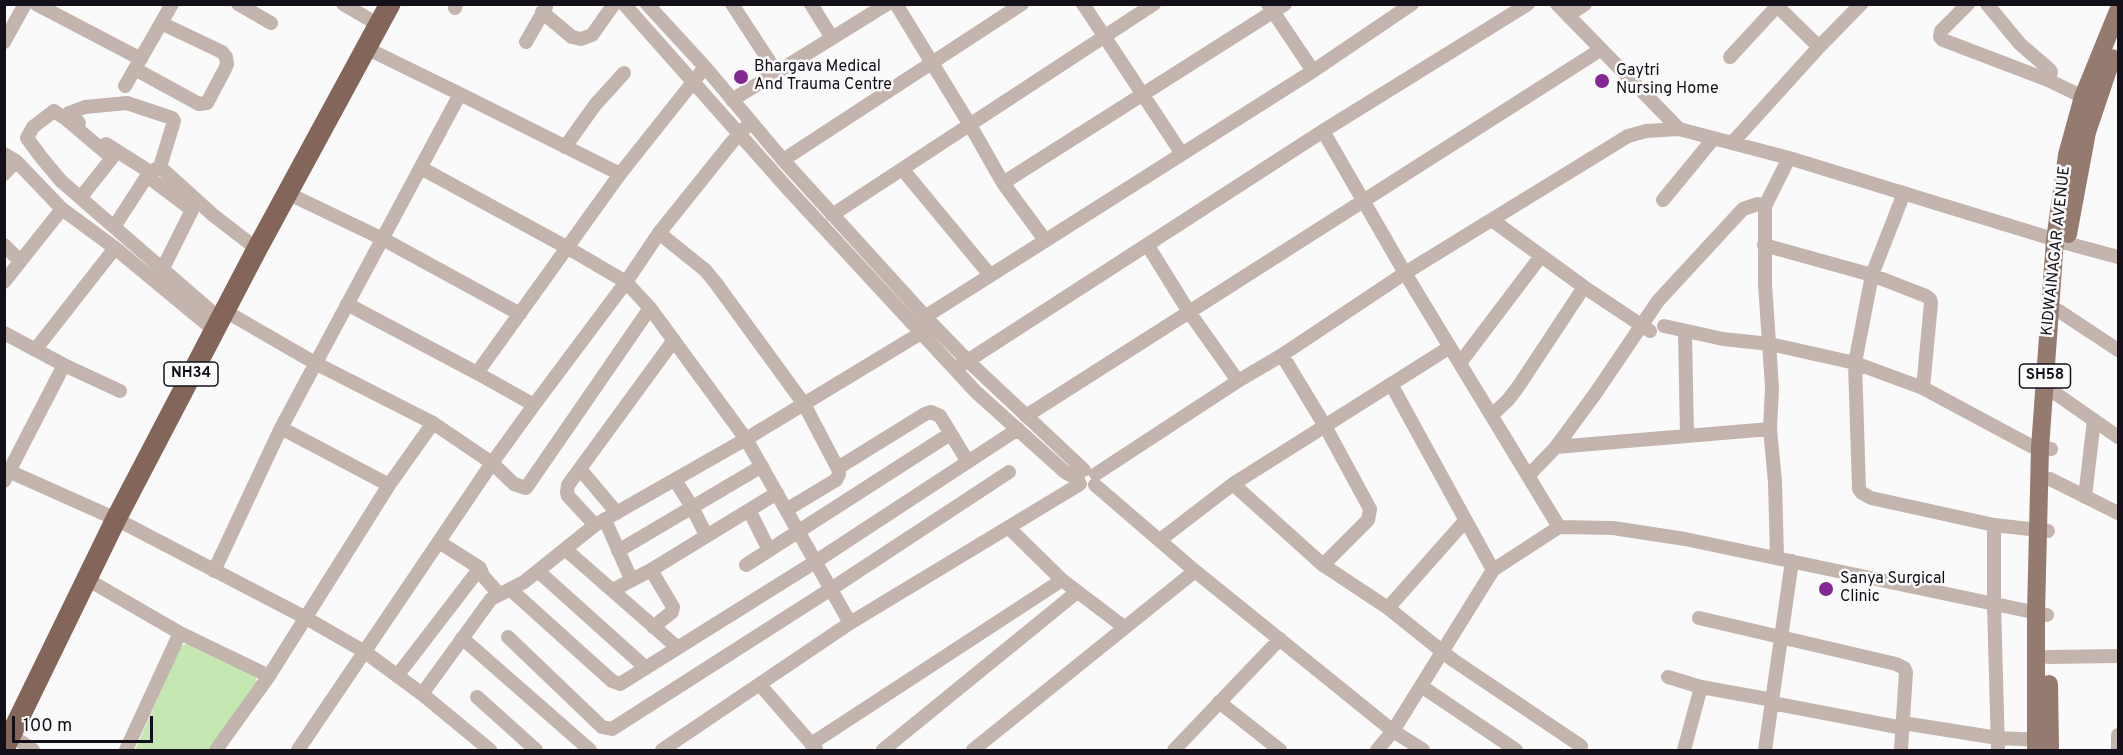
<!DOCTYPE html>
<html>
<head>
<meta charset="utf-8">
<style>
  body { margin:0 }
  #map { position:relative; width:2123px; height:755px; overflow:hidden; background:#fafafa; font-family:Overpass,sans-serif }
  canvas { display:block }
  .frame { position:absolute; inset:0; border:6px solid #14101a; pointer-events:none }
  .scale { position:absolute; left:12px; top:716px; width:141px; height:27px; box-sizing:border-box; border:3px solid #14101a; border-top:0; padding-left:8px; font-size:18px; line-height:21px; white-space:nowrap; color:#14101a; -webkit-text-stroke:4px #fafafa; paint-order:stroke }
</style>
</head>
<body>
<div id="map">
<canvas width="2123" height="755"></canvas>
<div class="frame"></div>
<div class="scale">100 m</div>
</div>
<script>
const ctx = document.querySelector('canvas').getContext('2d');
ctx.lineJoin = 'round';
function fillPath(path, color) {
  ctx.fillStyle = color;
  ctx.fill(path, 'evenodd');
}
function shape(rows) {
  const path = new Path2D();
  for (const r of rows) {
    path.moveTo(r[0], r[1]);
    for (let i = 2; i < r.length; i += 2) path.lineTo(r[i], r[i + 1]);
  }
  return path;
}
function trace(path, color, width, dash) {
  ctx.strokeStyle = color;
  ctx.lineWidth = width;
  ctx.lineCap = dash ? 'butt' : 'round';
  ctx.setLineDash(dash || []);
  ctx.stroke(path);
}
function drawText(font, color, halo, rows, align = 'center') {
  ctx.font = font + ' Overpass,sans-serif';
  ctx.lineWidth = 5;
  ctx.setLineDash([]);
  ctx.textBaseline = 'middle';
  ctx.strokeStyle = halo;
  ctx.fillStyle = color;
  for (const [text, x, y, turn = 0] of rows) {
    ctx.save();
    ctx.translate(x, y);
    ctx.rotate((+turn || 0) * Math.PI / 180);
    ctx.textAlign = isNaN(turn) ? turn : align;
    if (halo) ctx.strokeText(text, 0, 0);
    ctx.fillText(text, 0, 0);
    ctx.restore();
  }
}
fillPath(shape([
  [187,643,256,677,257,683,210,750,135,750,180,647]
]), '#c5e7b2');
trace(shape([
  [36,4,141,59],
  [238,4,271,23],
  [343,4,379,25],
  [624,4,789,190,976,392,1065,472,1078,479],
  [647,4,705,67,783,160,933,325,967,360,1084,470],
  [732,4,777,73],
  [811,4,832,38],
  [896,4,970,125,1003,183,1045,240],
  [1083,4,1182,154],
  [1557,4,1679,129],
  [1775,4,1819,47],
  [1968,4,1941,31,1940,37,1943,40,2048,80,2083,97],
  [1987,4,2020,44,2049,69,2051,72,2048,80],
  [455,8,456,4],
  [542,12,572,37,581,39,592,35,614,4],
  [1568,15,1585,4],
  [4,42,25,4],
  [526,42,546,7],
  [366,48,460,94],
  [1730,57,1779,4],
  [135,69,199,104,207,103,225,69,227,64,226,57,222,52,161,23],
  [1313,71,1412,4],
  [125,86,172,4],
  [732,100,887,4],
  [79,123,69,113,85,107,127,103,172,118,174,121,160,167],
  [1323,131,1405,273,1559,527],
  [1732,143,1819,47,1861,4],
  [106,144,150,172,160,167,213,215,257,249],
  [565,147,595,105,624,73],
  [4,154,16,161,62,209],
  [783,160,1022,4],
  [421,168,568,248,626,282,650,308,746,439,850,623],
  [903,170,990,275],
  [4,174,16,161],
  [1003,183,1285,4],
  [287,193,383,239,520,314],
  [1904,193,1872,275,1855,363,1859,489,1862,493,1871,498,1994,525,2048,531],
  [81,197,112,158,66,119,54,111,33,127,27,138,41,157,61,181,220,319],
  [1663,200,1714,138],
  [832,215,1154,4],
  [1492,220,1584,287,1650,331],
  [114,227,147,176,192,210,162,270],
  [659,233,705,270,715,282,804,404,837,467,841,466,925,414,931,412,940,416,968,462],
  [4,245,20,261],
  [1764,245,1872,275,1926,296,1930,299,1931,303,1923,388],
  [1148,246,1189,312,1238,381],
  [4,282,62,209,115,248],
  [347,304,477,373],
  [225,311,315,363,433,423,492,463,514,484,526,488,650,308],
  [2059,311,2118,350],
  [920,320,1313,71,1268,4],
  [1664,326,1723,339,1770,344,1855,363,1923,388,2031,446,2051,449],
  [1685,332,1687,436],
  [4,333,64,365],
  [35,350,115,248,214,330],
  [1282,355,1325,426,1370,509,1368,520,1323,565],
  [1460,363,1541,256],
  [955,369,1323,131,1528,4],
  [1391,384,1493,570],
  [2055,393,2118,437],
  [534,405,477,373,620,174],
  [1492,415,1508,400,1518,387,1584,287],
  [1026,416,1600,50],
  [281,428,389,485],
  [1556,447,1770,429],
  [4,469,116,519,306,618,365,652,422,694,490,750],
  [580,469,617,513],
  [1096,474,1238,381,1282,355,1405,273,1628,136,1646,131,1679,129,1789,158,2066,243,2118,257],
  [1529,475,1556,447,1595,394,1658,301,1743,209,1758,204,1765,206],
  [2050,479,2118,513],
  [675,480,692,507,706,535],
  [4,481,64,365,120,391],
  [1233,484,1323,565,1388,608,1453,660,1581,746],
  [1095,485,1195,571,1393,731,1423,750],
  [2085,497,2094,420],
  [749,510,769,550],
  [786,510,836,480,839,474,839,467],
  [605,520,631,579],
  [595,525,568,496,567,492,568,485,674,340],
  [1994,525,1994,604,1998,750],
  [1009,528,1062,580,1124,627],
  [1160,540,1233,484,1450,347],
  [439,542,480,568,483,576,499,594],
  [565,549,678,648],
  [618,551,762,466],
  [1777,558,1775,482,1770,429,1772,387,1765,284,1765,206,1789,158],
  [746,565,950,434],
  [651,570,673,607,672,612,653,627],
  [214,571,281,428,460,94,620,174,705,67],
  [538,571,646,668],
  [85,578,180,633,269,676],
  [511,590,612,681,620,684,815,562,1018,429],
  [613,590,651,570,777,493],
  [1388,608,1465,521],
  [1699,618,1896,664,1904,668,1906,672,1901,750],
  [508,637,602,727,612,729,831,589,1009,472],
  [462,638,590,750],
  [2048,657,2118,656],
  [397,676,480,568],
  [1668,677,1701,687,1773,700],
  [760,685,816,749],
  [1421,686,1516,750],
  [422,694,491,599,524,582,595,525,746,439,921,333],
  [477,697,536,750],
  [1219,702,1280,750],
  [1772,703,1903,728],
  [1903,723,1998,738,2044,740],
  [11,735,33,750],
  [811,744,1062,580],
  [126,750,180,633],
  [216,750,269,676,389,485,433,423],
  [298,750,492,463,534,405,626,282,659,233,732,142,751,122],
  [662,750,850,623,1080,484],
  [883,750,1077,592],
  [973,750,1195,571],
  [1174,750,1280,639],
  [1377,750,1393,731,1493,570,1559,527,1613,528,1685,539,2047,615],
  [1684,750,1701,687],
  [1765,750,1792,561],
  [2118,750,2118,735]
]), '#c4b4ae', 14);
trace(shape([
  [2068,234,2087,132,2112,58],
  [2049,684,2050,750],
  [2036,750,2036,613,2040,448,2055,240,2067,155,2083,97,2118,11]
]), '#957a6f', 18);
trace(shape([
  [4,749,116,519,257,249,390,4]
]), '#846559', 21);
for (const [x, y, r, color] of [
  [741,77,8,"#832792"],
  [1602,81,8,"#832792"],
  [1826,589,8,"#832792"]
]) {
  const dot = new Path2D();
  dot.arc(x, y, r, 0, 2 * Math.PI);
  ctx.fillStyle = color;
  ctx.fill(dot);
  trace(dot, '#fafafa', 2);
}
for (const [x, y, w] of [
  [191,374,54],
  [2045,376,51]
]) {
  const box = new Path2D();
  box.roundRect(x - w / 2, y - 12, w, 24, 4.5);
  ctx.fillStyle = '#fafafa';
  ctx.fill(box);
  trace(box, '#14101a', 1.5);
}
drawText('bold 15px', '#14101a', null, [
  ["NH34",191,374],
  ["SH58",2045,376]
]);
drawText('16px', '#14101a', '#fafafa', [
  ["Bhargava Medical",754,68],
  ["And Trauma Centre",754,86],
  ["Gaytri",1616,72],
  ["Nursing Home",1616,90],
  ["Sanya Surgical",1840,580],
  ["Clinic",1840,598]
], 'left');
drawText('16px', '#14101a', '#fafafa', [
  ["KIDWAINAGAR AVENUE",2057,251,-84]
]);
</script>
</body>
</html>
